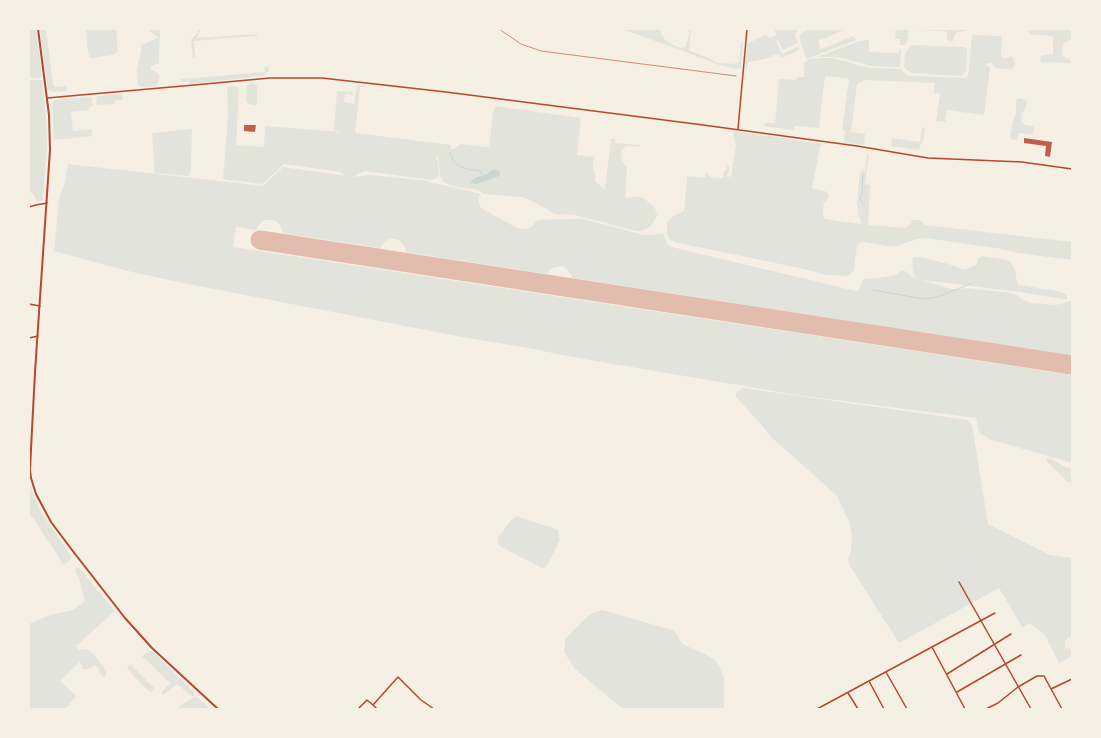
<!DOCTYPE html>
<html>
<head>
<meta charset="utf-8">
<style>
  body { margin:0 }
  #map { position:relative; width:1101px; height:738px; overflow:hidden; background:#f6efe4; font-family:Mulish,sans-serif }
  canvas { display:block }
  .frame { position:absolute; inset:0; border:30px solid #f6efe4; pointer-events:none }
</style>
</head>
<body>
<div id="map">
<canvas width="1101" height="738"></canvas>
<div class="frame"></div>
</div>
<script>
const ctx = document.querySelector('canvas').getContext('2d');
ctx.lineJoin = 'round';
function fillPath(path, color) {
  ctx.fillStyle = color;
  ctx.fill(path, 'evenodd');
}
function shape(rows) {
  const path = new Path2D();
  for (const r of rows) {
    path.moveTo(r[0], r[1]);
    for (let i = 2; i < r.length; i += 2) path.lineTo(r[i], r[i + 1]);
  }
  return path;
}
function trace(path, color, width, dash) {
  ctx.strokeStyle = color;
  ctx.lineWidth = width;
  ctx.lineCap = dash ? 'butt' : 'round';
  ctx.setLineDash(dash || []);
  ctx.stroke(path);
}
fillPath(shape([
  [29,29,36,29,42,76,40,78,29,77],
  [40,29,46,29,53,85,55,87,67,86,67,91,51,92,48,89],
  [86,29,116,29,118,51,113,55,90,58,88,52],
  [149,29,160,29,159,63,151,66,151,68,152,70,159,74,159,76,158,83,156,86,140,87,138,85,137,70,142,45,159,37,151,32],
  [197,29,200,29,200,31,197,38,253,34,257,34,257,36,194,41,195,55,195,58,193,59,191,39,198,33],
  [622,29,660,29,661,33,665,40,673,45,681,48,685,47,689,36,689,29,691,29,689,50,713,60,715,62,721,63,736,64,739,62,741,43,743,41,741,67,739,69,722,66,688,53,686,52],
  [774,29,799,29,795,34,798,43,783,50,778,40,776,41,782,54,798,47,799,50,782,58,779,53,765,59,748,62,747,70,745,70,747,44,765,35,770,38,777,35],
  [811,29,846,29,818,41,821,49,854,36,856,40,806,59,799,36,802,33],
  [895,29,908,29,908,40,904,45,900,45,900,39,895,39,896,30,893,31,892,30],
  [910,29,967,29,965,31,958,32,955,35,953,41,950,42,947,40,947,33,945,31,912,30],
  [1034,29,1072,29,1072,39,1065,42,1063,45,1062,50,1062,54,1064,57,1068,59,1072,60,1072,63,1041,62,1040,60,1041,56,1053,54,1053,38,1051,36,1030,34,1029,32,1030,31,1033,31],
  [973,35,1000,36,1002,38,1001,56,1004,58,1012,56,1014,60,1015,65,1012,69,995,68,991,63,988,63,985,65,988,66,990,68,984,115,947,110,945,122,936,121,940,94,934,93,935,83,865,80,857,84,851,132,865,134,864,145,846,143,844,141,845,131,842,130,849,80,847,78,825,76,819,127,821,128,794,126,794,129,792,130,764,126,765,123,775,123,779,79,796,80,797,77,804,77,804,62,810,59,822,58,833,58,869,68,901,69,904,73,910,76,964,78,968,76,972,36],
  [869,40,869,52,898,53,900,50,902,50,901,52,900,67,871,66,843,58,834,57,817,57,860,41],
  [916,45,962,47,966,48,967,51,966,71,963,75,961,76,912,73,908,71,904,67,905,54,910,46],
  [268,65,269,72,266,72,265,74,263,76,190,84,188,81,181,82,181,79,265,72,264,67,267,67],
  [29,80,42,80,46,116,47,145,43,201,37,201,33,193,29,192],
  [251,83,254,83,257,86,257,104,255,105,249,104,247,103,246,100,247,86],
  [357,85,365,85,365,87,360,87,355,133,451,145,451,149,453,149,461,144,489,147,493,112,495,106,581,118,577,155,594,157,593,167,595,172,595,181,605,190,611,139,615,139,615,143,640,145,640,147,626,146,622,150,621,156,622,161,627,168,625,198,638,196,646,200,655,208,657,215,653,223,648,228,641,231,636,231,575,215,555,214,534,202,523,197,483,194,479,190,451,186,443,181,440,176,438,156,436,157,438,162,439,174,438,177,431,180,365,171,358,174,354,177,369,175,422,180,481,194,479,197,479,203,481,208,517,228,524,229,529,228,533,226,535,222,538,220,570,219,583,219,644,235,662,234,664,235,667,244,672,247,856,291,859,289,862,281,865,279,878,278,896,275,901,271,905,271,912,277,919,280,915,277,913,272,912,263,913,258,915,257,925,258,952,265,964,270,976,265,978,259,982,256,1007,260,1011,263,1015,270,1017,282,1019,285,1057,291,1065,294,1067,296,1067,299,1062,299,1020,292,922,280,951,289,960,289,966,288,1011,293,1017,295,1022,299,1031,303,1055,305,1061,304,1069,301,1072,301,1072,356,573,278,568,270,564,267,561,266,552,268,547,274,406,252,405,248,403,244,400,241,396,239,391,239,385,241,382,245,380,248,283,233,280,225,276,221,271,220,266,220,262,222,258,226,256,230,236,227,233,247,1072,375,1072,463,989,439,979,432,976,418,797,395,578,358,523,347,462,337,183,283,132,272,54,251,59,198,64,186,68,164,263,186,283,167,346,176,341,172,284,164,263,184,223,179,228,116,227,87,235,86,239,90,236,145,264,147,265,126,342,132,334,130,337,91,353,92,353,95,345,94,344,102,354,104],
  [122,94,123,100,115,100,115,104,96,105,97,96],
  [91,97,93,106,89,107,89,110,71,112,73,131,92,129,92,136,54,140,52,103,55,100,59,100],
  [1020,98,1023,99,1027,102,1026,108,1022,113,1021,117,1022,122,1025,125,1032,126,1034,128,1033,133,1032,134,1020,133,1018,134,1017,140,1014,140,1011,139,1010,137,1013,121,1016,115,1016,100],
  [922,127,925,128,924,137,922,143,921,143,919,150,891,146,892,138,920,142],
  [192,129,191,169,189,175,188,176,155,173,152,133],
  [734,131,823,144,820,147,812,188,825,191,829,194,828,199,824,202,823,214,824,219,862,224,858,214,857,202,860,173,862,171,865,171,867,155,869,155,865,184,870,185,868,225,905,228,911,224,912,220,917,220,921,221,925,225,1072,242,1072,260,1018,253,1002,249,925,238,917,239,897,246,886,246,864,242,860,243,857,245,854,270,850,274,846,276,826,275,804,269,674,242,669,239,667,233,667,222,672,217,684,211,687,176,705,178,706,173,708,173,708,176,713,177,713,178,723,178,724,171,726,171,727,165,728,165,730,167,727,176,731,177,736,145,733,135],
  [743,388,967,420,972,425,988,524,1050,555,1072,558,1072,636,1068,638,1065,641,1065,647,1069,649,1072,648,1072,658,1070,657,1059,663,1045,635,1030,623,1022,627,999,588,899,643,850,566,848,560,851,552,852,536,850,524,837,496,771,437,758,421,736,397,736,393,738,391],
  [1050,458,1063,466,1072,469,1072,480,1070,482,1068,482,1047,462,1047,459],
  [29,481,32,491,41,512,71,556,70,560,64,565,29,512],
  [516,516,553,528,558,531,560,540,548,564,545,567,542,568,498,545,498,538,512,519],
  [77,567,80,569,115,611,76,646,79,650,87,649,94,654,106,671,106,675,103,677,100,673,98,668,95,665,89,669,83,669,80,662,60,681,76,696,65,709,29,709,29,624,50,615,73,610,84,602,84,598,79,578,75,570],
  [602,610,672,630,676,633,682,644,705,654,715,660,719,666,724,678,724,709,623,709,575,669,564,652,565,640,568,636,588,616,593,613],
  [150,651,152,651,195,693,193,697,177,684,163,695,161,693,170,683,142,656],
  [132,664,134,668,154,688,151,693,133,676,133,675,127,668],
  [196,696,211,709,177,709,182,704]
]), '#e2e4dc');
fillPath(shape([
  [492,170,496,170,499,171,500,174,499,176,486,181,476,184,471,183,471,181,475,178,487,174]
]), '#c9d6d2');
trace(shape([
  [450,153,454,162,459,166,471,170,477,170,481,172,483,175],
  [863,205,860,198,862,195,863,174],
  [873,290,924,299,932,298,937,297,973,283]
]), '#c9d6d2', 1);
trace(shape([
  [260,240,1072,365]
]), '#e2bdae', 19);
fillPath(shape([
  [244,125,256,125,255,132,244,131],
  [1024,138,1052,142,1050,157,1045,156,1046,146,1024,143]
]), '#bf614a');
trace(shape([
  [29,207,36,205,47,203],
  [29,304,40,306],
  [29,338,38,336],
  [959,582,1031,709],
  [932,647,965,709],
  [886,672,907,709],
  [947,674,1011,634],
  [869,681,884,709],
  [1051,689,1072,679],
  [957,692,1021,655],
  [848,693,858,709],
  [373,705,377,709],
  [358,709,367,700,373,705,398,677,421,700,434,709],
  [817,709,995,613],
  [986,709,998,703,1018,687,1037,676,1044,676,1062,709]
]), '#b5482f', 1.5);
trace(shape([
  [47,98,194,85,270,78,322,78,446,92,703,125,857,146,928,158,1022,162,1072,169],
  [738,129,747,29]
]), '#b5482f', 1.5);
trace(shape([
  [38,29,49,115,50,150,35,372,31,449,30,470,31,478,36,494,51,522,72,550,125,618,152,648,218,709]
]), '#b5482f', 2);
trace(shape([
  [499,29,521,44,541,51,736,76]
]), '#cf8b77', 1);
</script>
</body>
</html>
